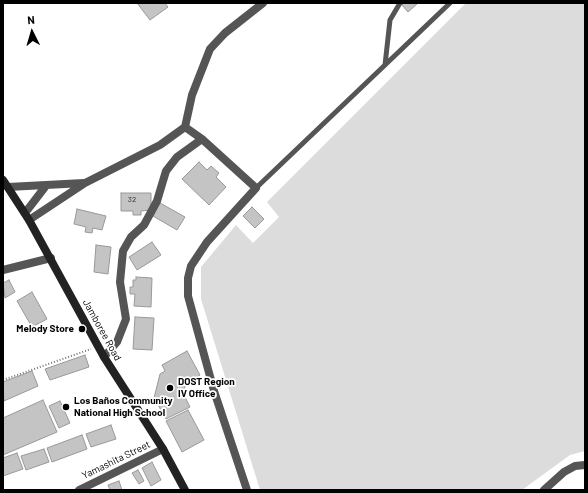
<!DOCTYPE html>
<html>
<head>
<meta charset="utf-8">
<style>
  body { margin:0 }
  #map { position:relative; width:588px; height:493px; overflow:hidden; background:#fff; font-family:Barlow,sans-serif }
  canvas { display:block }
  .frame { position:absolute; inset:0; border:4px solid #000; pointer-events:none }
  .north { position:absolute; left:12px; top:12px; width:40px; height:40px; -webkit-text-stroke:3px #fff; paint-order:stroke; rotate:355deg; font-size:11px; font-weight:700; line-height:16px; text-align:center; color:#000 }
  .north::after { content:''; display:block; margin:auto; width:14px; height:18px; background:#000; clip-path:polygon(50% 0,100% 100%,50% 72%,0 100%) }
</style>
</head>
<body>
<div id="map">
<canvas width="588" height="493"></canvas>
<div class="frame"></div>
<div class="north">N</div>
</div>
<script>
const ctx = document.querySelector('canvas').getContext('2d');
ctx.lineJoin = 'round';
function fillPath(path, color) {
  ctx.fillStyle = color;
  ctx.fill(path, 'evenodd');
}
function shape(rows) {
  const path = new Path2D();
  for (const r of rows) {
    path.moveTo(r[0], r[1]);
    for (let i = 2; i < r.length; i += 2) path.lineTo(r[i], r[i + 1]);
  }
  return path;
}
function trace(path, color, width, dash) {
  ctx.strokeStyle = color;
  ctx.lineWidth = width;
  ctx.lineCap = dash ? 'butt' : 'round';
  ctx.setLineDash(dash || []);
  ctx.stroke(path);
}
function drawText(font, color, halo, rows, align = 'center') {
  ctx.font = font + ' Barlow,sans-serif';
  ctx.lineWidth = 3.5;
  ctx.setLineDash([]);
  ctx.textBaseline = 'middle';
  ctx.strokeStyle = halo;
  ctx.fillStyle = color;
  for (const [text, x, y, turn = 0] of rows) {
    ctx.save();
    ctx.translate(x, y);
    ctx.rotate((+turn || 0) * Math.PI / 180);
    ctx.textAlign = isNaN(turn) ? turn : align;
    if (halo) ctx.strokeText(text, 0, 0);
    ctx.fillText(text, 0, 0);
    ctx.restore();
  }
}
fillPath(shape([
  [466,3,585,3,585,451,570,455,522,490,260,490,201,299,201,267,236,225,253,243,279,217,267,202]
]), '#dcdcdc');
const building = shape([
  [137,3,165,3,168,7,150,20,137,3],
  [404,3,418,3,408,12,402,5,404,3],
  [199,162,207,170,211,166,219,173,216,177,226,187,209,205,182,179,199,162],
  [121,193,151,193,151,210,141,211,141,215,133,215,133,211,121,211,121,193],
  [160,203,185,217,177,230,153,216,160,203],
  [252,207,264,219,255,228,243,216,252,207],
  [77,209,106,216,102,230,93,228,92,233,85,232,86,227,74,224,77,209],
  [152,242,161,255,137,270,129,257,152,242],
  [96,245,111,247,108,274,94,272,96,245],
  [136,277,152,278,151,307,134,306,135,294,130,294,130,287,133,287,133,280,136,280,136,277],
  [9,280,15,292,5,298,3,283,9,280],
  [32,292,47,319,32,327,17,301,32,292],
  [135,317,154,318,152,350,133,349,135,317],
  [187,351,200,375,186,384,183,393,190,407,166,419,154,398,160,374,165,371,162,365,187,351],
  [85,355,89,367,50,380,45,369,85,355],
  [32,371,38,386,4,401,3,382,32,371],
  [43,400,57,432,3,455,3,418,43,400],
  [60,401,70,423,59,428,49,406,60,401],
  [188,410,204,440,182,452,166,421,188,410],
  [111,425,116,439,91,447,86,434,111,425],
  [82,435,87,449,52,462,47,448,82,435],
  [44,449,49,462,26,470,21,456,44,449],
  [17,453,23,469,3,476,3,458,17,453],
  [152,462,161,480,151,486,142,468,152,462],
  [138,470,144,481,139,484,132,473,138,470],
  [119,481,122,490,110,490,108,485,119,481]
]);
fillPath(building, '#c4c4c4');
trace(building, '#999', 1);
trace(shape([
  [3,380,91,349]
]), '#777', 2, [1, 2]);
trace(shape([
  [385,65,390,20,400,3],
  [256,188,450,3]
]), '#555', 5);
trace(shape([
  [185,127,202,139,256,188,207,242,191,266,188,278,188,296,214,391,247,490],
  [8,187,84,183],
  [25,213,45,187],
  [29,220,85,183,160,145,185,127,192,95,210,49,225,33,263,3],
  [3,270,51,258],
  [104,357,117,342,126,319,120,282,123,251,131,237,144,225,157,201,166,171,177,157,202,139],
  [79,490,163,449],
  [544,490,564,472,575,466,585,465]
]), '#555', 8);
trace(shape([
  [3,180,29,220,104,357,163,449,185,490]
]), '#222', 8);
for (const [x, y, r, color] of [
  [82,329,4,"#000"],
  [170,388,4,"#000"],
  [66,407,4,"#000"]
]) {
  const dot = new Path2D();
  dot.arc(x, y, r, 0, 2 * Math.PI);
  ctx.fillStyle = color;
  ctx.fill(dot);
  trace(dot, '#fff', 1.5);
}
drawText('8px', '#313131', null, [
  ["32",132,199]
]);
drawText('bold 10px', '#000', '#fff', [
  ["Melody Store",74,329,"right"],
  ["DOST Region",178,382],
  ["IV Office",178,394],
  ["Los Baños Community",74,401],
  ["National High School",74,413]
], 'left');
drawText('10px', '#000', '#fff', [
  ["Jamboree Road",102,330,61],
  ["Yamashita Street",116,460,-26]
]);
</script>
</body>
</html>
